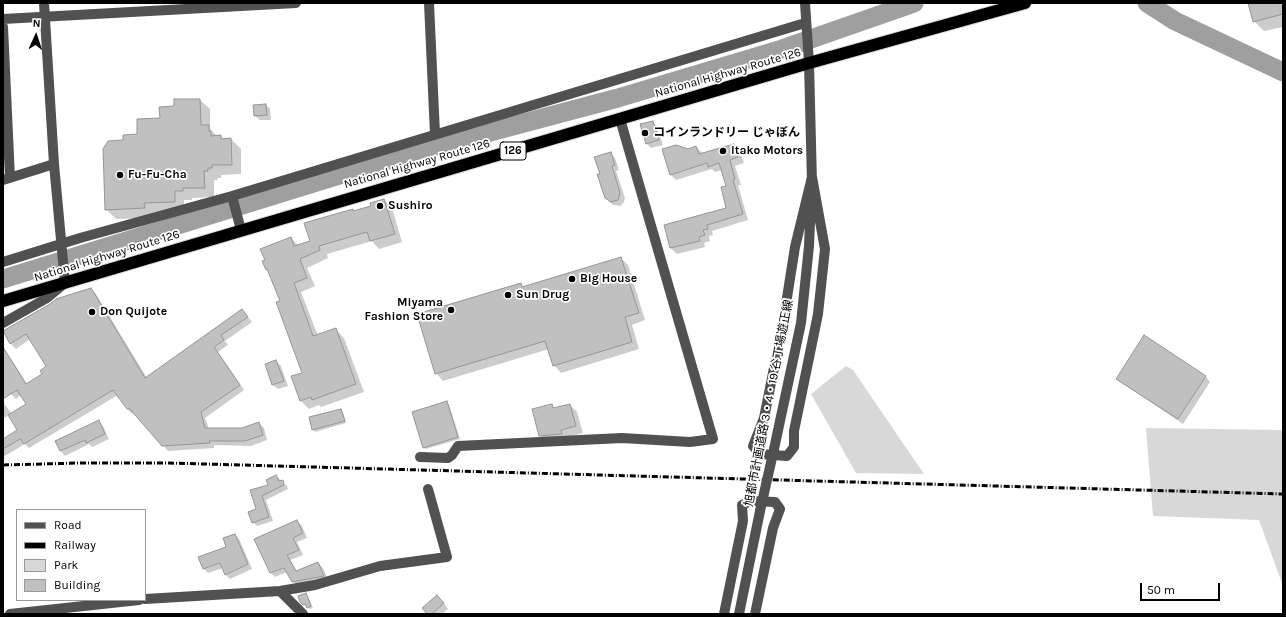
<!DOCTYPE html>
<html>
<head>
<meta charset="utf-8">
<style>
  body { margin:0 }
  #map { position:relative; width:1286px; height:617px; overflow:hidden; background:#fff; font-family:Karla,sans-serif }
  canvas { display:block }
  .frame { position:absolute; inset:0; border:4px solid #000; pointer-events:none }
  .legend { position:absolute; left:16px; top:509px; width:130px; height:92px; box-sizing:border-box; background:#fff; border:1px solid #999; margin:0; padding:5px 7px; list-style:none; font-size:12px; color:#000 }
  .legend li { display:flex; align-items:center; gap:8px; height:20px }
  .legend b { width:20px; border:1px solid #999 }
  .north { position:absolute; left:16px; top:16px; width:40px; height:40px; -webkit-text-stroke:3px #fff; paint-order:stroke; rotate:3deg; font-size:11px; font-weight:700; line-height:16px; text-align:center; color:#000 }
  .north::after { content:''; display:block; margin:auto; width:14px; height:18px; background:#000; clip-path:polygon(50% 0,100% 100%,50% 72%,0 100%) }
  .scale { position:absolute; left:1140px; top:583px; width:80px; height:18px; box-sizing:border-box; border:2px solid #000; border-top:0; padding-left:5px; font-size:12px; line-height:14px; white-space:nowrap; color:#000; -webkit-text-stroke:3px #fff; paint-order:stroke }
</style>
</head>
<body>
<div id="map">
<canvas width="1286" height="617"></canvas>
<div class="frame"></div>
<ul class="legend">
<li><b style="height:5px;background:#515151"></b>Road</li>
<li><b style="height:5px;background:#000"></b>Railway</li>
<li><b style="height:11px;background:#d8d8d8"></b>Park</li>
<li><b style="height:11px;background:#c0c0c0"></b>Building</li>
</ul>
<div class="north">N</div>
<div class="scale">50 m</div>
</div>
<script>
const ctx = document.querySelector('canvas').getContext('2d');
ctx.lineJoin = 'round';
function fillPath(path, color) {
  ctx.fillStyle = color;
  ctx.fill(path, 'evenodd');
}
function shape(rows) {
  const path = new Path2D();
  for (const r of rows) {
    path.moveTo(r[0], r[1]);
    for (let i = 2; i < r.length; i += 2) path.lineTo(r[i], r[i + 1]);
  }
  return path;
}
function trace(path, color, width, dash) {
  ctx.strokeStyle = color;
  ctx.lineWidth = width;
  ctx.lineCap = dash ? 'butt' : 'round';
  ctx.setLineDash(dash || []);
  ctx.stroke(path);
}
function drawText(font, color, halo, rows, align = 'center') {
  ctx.font = font + ' Karla,"Noto Sans JP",sans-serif';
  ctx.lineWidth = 3.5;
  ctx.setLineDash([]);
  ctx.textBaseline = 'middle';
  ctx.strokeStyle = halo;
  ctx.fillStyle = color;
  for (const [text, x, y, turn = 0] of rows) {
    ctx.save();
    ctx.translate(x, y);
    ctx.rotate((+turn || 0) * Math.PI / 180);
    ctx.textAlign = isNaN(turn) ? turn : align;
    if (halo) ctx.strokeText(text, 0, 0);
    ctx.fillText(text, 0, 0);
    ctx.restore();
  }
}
fillPath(shape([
  [846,366,853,370,924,474,856,473,811,394],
  [1146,428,1283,430,1283,586,1259,520,1153,516]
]), '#d8d8d8');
fillPath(shape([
  [1249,3,1283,3,1283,27,1264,31,1254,21],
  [175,100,200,100,210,109,210,129,218,137,221,136,224,140,231,139,241,149,241,174,221,175,221,178,217,178,218,180,214,180,214,197,192,198,192,200,184,200,184,211,154,212,154,218,116,219,106,209,124,141,138,135,161,119,175,107],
  [266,105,270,109,271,120,260,120,255,116],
  [652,122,657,126,663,145,651,148,646,143],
  [734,145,740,151,744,163,735,166,741,185,738,185,748,220,712,231,713,235,709,236,710,241,704,243,705,247,677,254,671,248,665,226,728,208,727,187,722,170,715,172,712,169,676,180,670,174,688,150,696,147,702,153],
  [610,153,615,158,619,170,616,171,625,198,624,202,620,206,613,205,606,198],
  [384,200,392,208,402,242,379,249,372,241,327,254,328,258,307,268,315,286,301,292,318,336,335,329,344,338,364,392,321,407,319,405,309,409,301,401,303,373,281,301,270,272,267,269,291,238,298,245,311,242,352,210,354,212,372,206],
  [621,258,628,265,645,320,632,325,639,349,561,373,554,365,549,349,443,381,436,373,520,284,524,288],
  [91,289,96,294,147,378,242,310,252,322,225,341,228,345,218,352,244,390,205,418,209,429,242,429,259,423,264,428,267,440,251,446,214,445,214,448,168,451,134,412,132,414,127,409,118,395,29,448,25,444,3,457,3,440,19,430,9,415,3,419,3,402,12,414,27,404,21,395,16,399,11,394,3,380,3,356,6,354,11,359,27,384,43,374,48,366,30,339,16,349,11,344,3,332],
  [1144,337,1206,377,1210,382,1183,424,1122,383,1117,379],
  [276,361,281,366,288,386,278,389,273,385],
  [447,402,449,405,460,439,426,449,424,447],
  [552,405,555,409,570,405,577,412,583,433,547,443,540,435],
  [341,410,343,412,346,423,315,432,313,429],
  [98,421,103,426,109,439,92,447,89,444,65,456,61,451,56,441],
  [276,476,287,486,288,489,266,500,273,521,257,526,253,522,257,510,251,491,269,485],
  [297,521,302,526,307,538,297,542,303,555,290,560,297,572,318,563,323,568,328,580,298,586,293,582,287,572,275,577,270,572],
  [235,535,239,539,252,569,230,579,226,575,223,568,208,573,204,569,227,548],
  [306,594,308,596,313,608,310,609,301,602],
  [442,601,448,609,442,614,428,614]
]), '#0003');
trace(shape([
  [1147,3,1175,21,1283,72],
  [3,279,411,153,618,98,782,49,914,3]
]), '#9f9f9f', 19);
const building = shape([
  [1248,3,1283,3,1283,14,1253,22,1248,3],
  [174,99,200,99,201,125,209,125,209,131,211,131,211,136,221,135,221,139,231,138,232,165,212,165,212,168,208,168,208,171,204,171,205,188,183,188,183,191,175,191,175,202,144,203,145,208,105,210,103,149,108,141,123,140,123,135,137,134,137,119,160,118,159,107,174,106,174,99],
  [266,104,267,115,254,116,253,105,266,104],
  [653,121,659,140,646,144,640,124,653,121],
  [734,144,738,157,730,160,735,179,733,180,743,214,707,225,708,229,703,230,705,235,699,237,700,241,670,248,664,225,726,208,721,187,726,186,719,163,708,167,707,163,670,175,662,149,676,145,688,149,696,146,699,154,734,144],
  [611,152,615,165,612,166,620,193,618,200,611,202,605,198,597,174,600,174,594,157,611,152],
  [384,199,395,234,370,241,367,232,319,246,320,250,300,259,307,278,294,283,313,336,336,328,356,384,312,400,311,397,300,401,291,376,302,373,276,302,280,301,267,269,266,270,262,261,265,260,260,249,291,237,294,246,310,241,304,223,353,209,353,211,371,206,370,203,384,199],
  [621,257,639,313,625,317,632,342,553,366,545,341,435,374,417,314,521,283,522,287,621,257],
  [91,288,145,378,242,309,248,317,221,335,224,340,214,347,240,385,201,412,205,428,242,428,259,422,263,435,245,441,209,441,210,443,162,446,129,408,127,409,113,390,24,444,20,439,3,449,3,439,17,430,8,415,26,404,17,390,3,399,3,347,26,384,42,374,40,371,46,366,26,334,10,344,3,331,50,304,56,299,91,288],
  [1144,335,1206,376,1178,419,1116,379,1144,335],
  [276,360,284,381,272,385,265,364,276,360],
  [447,401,458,437,423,448,412,412,447,401],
  [552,404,553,408,570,404,576,426,561,430,562,434,539,436,532,409,552,404],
  [341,409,345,421,312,430,309,417,341,409],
  [99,420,105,434,86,443,85,440,60,451,55,441,99,420],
  [276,475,279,481,283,480,284,485,262,496,269,517,252,523,248,512,256,509,250,490,268,485,266,480,276,475],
  [297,520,303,533,293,538,299,550,287,555,296,571,318,562,324,576,292,582,284,568,270,573,254,539,297,520],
  [235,534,248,564,225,575,220,563,203,569,198,557,226,547,223,538,235,534],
  [306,593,311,606,307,608,305,604,303,605,300,602,298,596,306,593],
  [437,595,444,603,432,614,427,614,422,608,437,595]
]);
fillPath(building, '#c0c0c0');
trace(building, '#959595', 1);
const highway = shape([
  [3,301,809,63,1025,3]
]);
trace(highway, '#dbdbdb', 14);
trace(shape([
  [429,3,435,134],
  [805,3,809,63,812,183],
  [3,19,296,3],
  [3,27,10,178],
  [812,177,825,249,818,314,794,431,794,447,787,456,760,454,753,446,764,418,783,323,795,247,812,177],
  [3,180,54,164],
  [232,196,241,230],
  [3,262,80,238,232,196,805,23],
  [3,323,47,298,65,283,54,164,44,3],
  [774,449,801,323,809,246,811,199],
  [420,457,448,458,452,455,458,446,622,438,690,442,713,439,620,119],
  [280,591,303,614],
  [145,599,280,591,315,585,380,566,447,557,428,489],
  [10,614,139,600],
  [724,614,743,521,742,505,750,501,775,502,780,509,773,528,755,614],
  [739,614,760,511]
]), '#515151', 10);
trace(highway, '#000', 12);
trace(shape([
  [3,465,79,463,169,463,1283,494]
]), '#000', 3, [6, 2, 1, 2]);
trace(shape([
  [760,511,774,449]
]), '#515151', 10);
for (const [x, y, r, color] of [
  [645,133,4,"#000"],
  [723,151,4,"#000"],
  [120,175,4,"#000"],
  [380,206,4,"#000"],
  [572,279,4,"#000"],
  [508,295,4,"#000"],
  [451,310,4,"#000"],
  [92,312,4,"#000"]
]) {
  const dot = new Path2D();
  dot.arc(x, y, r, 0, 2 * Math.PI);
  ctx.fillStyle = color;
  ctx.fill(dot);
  trace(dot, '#fff', 1.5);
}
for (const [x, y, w] of [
  [513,151,26]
]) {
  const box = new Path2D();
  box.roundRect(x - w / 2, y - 9, w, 18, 3);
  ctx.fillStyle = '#fff';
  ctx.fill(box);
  trace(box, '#000', 1);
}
drawText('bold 11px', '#000', null, [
  ["126",513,151]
]);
drawText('12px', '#000', '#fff', [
  ["National Highway Route 126",728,73,-16],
  ["National Highway Route 126",417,164,-16],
  ["National Highway Route 126",107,256,-17],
  ["旭都市計画道路 3・4・19 谷丁場遊正線",769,403,-79]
]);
drawText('bold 12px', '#000', '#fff', [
  ["コインランドリー じゃぼん",653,133],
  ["Itako Motors",731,151],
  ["Fu-Fu-Cha",128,175],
  ["Sushiro",388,206],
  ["Big House",580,279],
  ["Sun Drug",516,295],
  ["Miyama",443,303,"right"],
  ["Fashion Store",443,317,"right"],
  ["Don Quijote",100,312]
], 'left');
</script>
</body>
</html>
